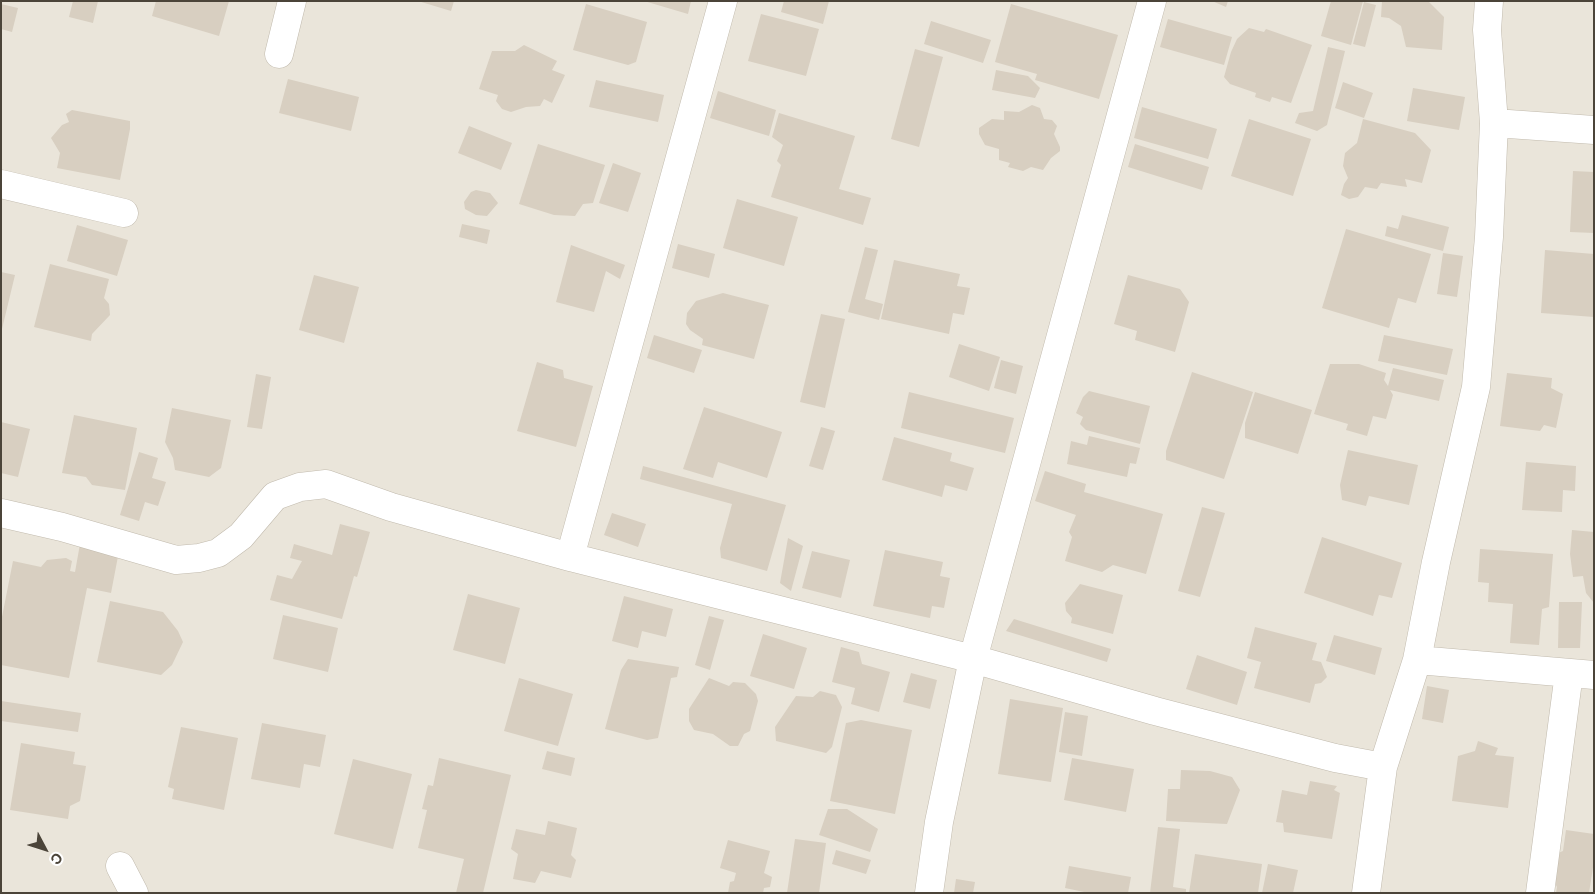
<!DOCTYPE html>
<html>
<head>
<meta charset="utf-8">
<style>
  body { margin:0 }
  #map { position:relative; width:1595px; height:894px; overflow:hidden; background:#f6f3ec; font-family:Inter,sans-serif }
  canvas { display:block }
  .frame { position:absolute; inset:0; border:2px solid #4b4439; pointer-events:none }
  .north { position:absolute; left:20px; top:824px; width:50px; height:50px; -webkit-text-stroke:4px #fff; paint-order:stroke; rotate:130deg; font-size:14px; font-weight:700; line-height:20px; text-align:center; color:#4b4439 }
  .north::after { content:''; display:block; margin:auto; width:18px; height:22px; background:#4b4439; clip-path:polygon(50% 0,100% 100%,50% 72%,0 100%) }
</style>
</head>
<body>
<div id="map">
<canvas width="1595" height="894"></canvas>
<div class="frame"></div>
<div class="north">С</div>
</div>
<script>
const ctx = document.querySelector('canvas').getContext('2d');
ctx.lineJoin = 'round';
function fillPath(path, color) {
  ctx.fillStyle = color;
  ctx.fill(path, 'evenodd');
}
function shape(rows) {
  const path = new Path2D();
  for (const r of rows) {
    path.moveTo(r[0], r[1]);
    for (let i = 2; i < r.length; i += 2) path.lineTo(r[i], r[i + 1]);
  }
  return path;
}
function trace(path, color, width, dash) {
  ctx.strokeStyle = color;
  ctx.lineWidth = width;
  ctx.lineCap = dash ? 'butt' : 'round';
  ctx.setLineDash(dash || []);
  ctx.stroke(path);
}
fillPath(shape([
  [1,1,1594,1,1594,893,1,893]
]), '#eae5da');
fillPath(shape([
  [73,1,98,1,93,23,69,17],
  [156,1,229,1,219,36,152,16],
  [418,1,454,1,451,11],
  [644,1,691,1,688,14],
  [784,1,829,1,823,24,781,12],
  [1212,1,1228,1,1226,7],
  [1331,1,1363,1,1351,45,1321,36],
  [1382,1,1428,1,1444,17,1442,50,1406,47,1401,26,1389,18,1381,17],
  [1364,2,1376,5,1365,47,1353,44],
  [1,4,18,8,12,32,1,29],
  [586,4,647,22,636,62,628,65,573,50],
  [1011,4,1118,35,1099,99,1035,80,1037,74,995,62],
  [761,14,819,29,806,76,748,61],
  [1168,19,1232,37,1224,65,1160,47],
  [931,21,991,40,983,63,924,44],
  [1249,28,1264,32,1266,29,1312,45,1291,103,1272,97,1270,102,1255,97,1256,93,1230,84,1224,77,1231,52,1237,39],
  [524,45,557,61,552,70,565,75,552,103,544,99,540,106,526,107,511,112,502,109,496,101,498,95,479,89,492,51,515,51],
  [1328,47,1345,51,1327,125,1317,131,1295,123,1299,113,1313,111],
  [915,49,943,57,919,147,891,139],
  [996,70,1028,76,1040,88,1035,98,992,90],
  [288,79,359,97,351,131,279,113],
  [596,80,664,95,658,122,589,107],
  [1343,82,1373,93,1364,118,1335,108],
  [1413,88,1465,97,1459,130,1407,121],
  [718,91,776,110,769,136,710,118],
  [1032,105,1040,108,1044,119,1052,120,1057,126,1054,134,1060,147,1060,151,1051,158,1043,170,1031,167,1023,171,1008,167,1010,163,999,160,999,149,985,145,979,134,979,128,992,119,1004,120,1004,111,1019,112],
  [1142,107,1217,129,1208,159,1134,138],
  [72,110,130,121,130,129,120,180,57,168,60,153,51,138,62,125,69,122,66,114],
  [779,113,855,136,839,189,871,198,863,225,771,197,781,165,777,161,783,145,772,137],
  [1249,119,1311,139,1293,196,1231,176],
  [1363,119,1415,133,1431,150,1422,183,1405,179,1407,187,1381,183,1377,189,1365,187,1358,197,1349,199,1341,195,1344,184,1348,178,1343,166,1345,153,1357,143],
  [469,126,512,143,501,170,458,153],
  [538,144,605,165,593,203,583,204,575,216,554,215,519,204],
  [1135,144,1209,167,1202,190,1128,167],
  [613,163,641,173,628,212,599,203],
  [1573,171,1594,172,1594,233,1570,232],
  [476,190,490,193,498,203,487,216,476,215,465,209,464,202,471,192],
  [737,199,798,217,784,266,723,248],
  [1402,215,1449,227,1443,251,1385,236,1387,226,1398,229],
  [462,224,490,230,487,244,459,237],
  [77,225,128,240,117,276,67,261],
  [1346,229,1431,254,1416,303,1398,298,1389,328,1322,308],
  [678,244,715,254,709,278,672,268],
  [571,245,625,265,620,279,606,271,594,312,556,302],
  [865,247,878,250,865,299,883,304,879,320,848,312],
  [1545,250,1594,254,1594,317,1541,313],
  [1443,253,1463,256,1457,297,1437,294],
  [894,260,960,274,957,286,970,288,964,315,953,313,949,334,881,319],
  [50,264,109,279,104,298,109,304,110,315,92,334,91,341,34,327],
  [1,272,15,275,2,329,1,329],
  [314,275,359,287,344,343,299,330],
  [1128,275,1180,289,1189,302,1175,352,1135,340,1137,331,1114,324],
  [723,293,769,305,754,359,702,345,703,339,690,330,686,324,687,313,696,301],
  [821,314,845,319,825,408,800,402],
  [654,335,702,350,694,373,647,358],
  [1384,335,1453,349,1447,375,1378,361],
  [959,344,1000,357,989,391,949,377],
  [1001,360,1023,366,1016,394,994,388],
  [537,362,563,370,564,378,593,386,576,447,517,431],
  [1330,364,1359,364,1386,373,1384,380,1388,386,1393,368,1444,380,1439,401,1390,390,1393,395,1386,419,1373,416,1367,436,1346,430,1348,424,1314,414],
  [1192,372,1253,392,1224,479,1166,460,1166,451],
  [1507,373,1552,378,1551,388,1563,394,1556,428,1544,425,1540,431,1500,426],
  [256,374,271,377,262,429,247,427],
  [1089,391,1150,406,1140,444,1086,430,1080,424,1083,417,1076,413,1083,397],
  [909,392,1014,418,1005,453,901,428],
  [1255,392,1312,410,1298,454,1245,438,1245,423],
  [704,407,782,432,767,478,718,462,713,478,683,469],
  [172,408,231,420,221,468,209,477,175,470,173,458,165,442],
  [74,415,137,428,125,490,92,485,86,477,62,473],
  [1,422,30,429,18,477,1,473],
  [821,427,835,431,823,470,809,466],
  [1089,436,1140,448,1136,464,1130,463,1127,477,1067,464,1071,441,1087,445],
  [894,437,952,453,950,461,974,468,967,491,945,485,942,497,882,480],
  [1348,450,1418,465,1409,505,1369,496,1366,506,1342,500,1340,485],
  [139,452,158,458,152,478,166,482,158,506,145,502,139,521,120,515],
  [1526,462,1576,466,1575,491,1563,490,1562,512,1522,510],
  [643,466,786,505,767,571,721,558,720,548,732,504,640,479],
  [1045,471,1086,484,1084,492,1163,514,1146,574,1113,565,1102,572,1065,561,1072,537,1069,532,1076,515,1035,501],
  [1202,507,1225,513,1200,597,1178,591],
  [612,513,646,524,638,547,604,535],
  [340,524,370,532,357,577,354,576,342,619,270,600,277,575,292,579,302,561,290,558,294,544,332,555],
  [1572,530,1594,532,1594,603,1586,593,1583,576,1573,577,1570,554],
  [1322,537,1402,563,1392,598,1379,595,1373,616,1304,593],
  [788,538,803,546,791,591,780,583],
  [80,544,119,551,111,593,87,588,69,678,1,665,1,622,13,561,41,567,47,560,66,558,72,561,70,571,75,572],
  [1480,549,1553,554,1549,607,1542,609,1539,645,1510,643,1513,604,1488,602,1489,583,1478,582],
  [885,550,943,562,940,576,950,578,944,608,932,606,930,618,873,606],
  [812,551,850,560,841,598,802,588],
  [1080,584,1123,595,1113,634,1071,623,1072,618,1066,611,1065,603],
  [468,594,520,608,505,664,453,650],
  [624,596,673,609,666,637,642,631,638,648,612,641],
  [110,601,163,612,178,631,183,642,172,665,161,675,97,662],
  [1559,602,1582,602,1580,648,1558,648],
  [283,615,338,628,328,672,273,659],
  [709,616,724,620,710,670,695,665],
  [1014,619,1111,649,1107,662,1006,631],
  [1255,627,1317,643,1312,660,1321,662,1327,677,1321,683,1315,684,1310,703,1254,688,1261,662,1247,658],
  [763,634,807,648,794,689,750,676],
  [1334,635,1382,648,1375,675,1326,661],
  [841,647,859,652,862,664,890,672,879,712,851,704,855,688,832,682],
  [1197,655,1247,672,1237,705,1186,689],
  [628,659,679,667,677,677,671,678,658,738,647,740,605,729,621,670],
  [911,673,937,680,930,709,903,702],
  [519,678,573,694,558,746,504,731],
  [709,678,729,686,733,682,745,683,756,694,758,701,750,731,744,734,738,746,730,746,713,734,694,730,689,721,689,709],
  [1427,686,1449,690,1443,723,1422,719],
  [820,691,836,695,842,707,832,747,826,753,776,741,775,727,796,696,813,697],
  [1010,699,1063,708,1051,782,998,774],
  [1,701,81,713,78,732,1,721],
  [1065,712,1088,716,1082,756,1059,752],
  [861,720,912,730,895,814,830,801,846,723],
  [262,723,326,735,320,767,304,764,300,788,251,779],
  [181,727,238,738,224,810,172,799,174,789,168,787],
  [1478,741,1498,748,1495,755,1514,757,1508,808,1452,801,1458,756,1475,751],
  [21,743,75,752,73,764,86,766,80,801,70,806,68,819,10,810],
  [547,751,575,758,571,776,542,769],
  [439,758,511,775,483,893,456,893,464,859,418,848,427,810,422,809,428,785,433,786],
  [1072,758,1134,769,1126,812,1064,800],
  [353,759,412,774,393,849,334,834],
  [1181,770,1210,771,1232,777,1240,790,1227,824,1166,821,1168,789,1180,789],
  [1310,781,1337,786,1334,790,1340,793,1332,839,1284,832,1283,823,1276,822,1282,790,1307,795],
  [828,809,847,809,878,829,870,852,819,835],
  [548,821,577,828,571,855,576,860,571,878,541,871,535,883,513,879,518,854,511,849,516,829,545,835],
  [1158,827,1180,829,1173,887,1186,889,1186,893,1150,893],
  [1566,830,1594,834,1594,861,1589,893,1556,893,1557,887,1552,877,1558,853,1563,851],
  [795,839,826,843,819,893,787,893],
  [728,840,770,851,764,873,772,877,770,887,764,888,763,893,728,893,730,882,734,881,736,873,720,868],
  [836,850,871,860,866,874,832,864],
  [1195,854,1262,864,1258,893,1189,893],
  [1268,864,1298,870,1293,893,1262,893],
  [1069,866,1131,877,1128,893,1089,893,1065,888],
  [956,879,975,882,973,893,954,893]
]), '#d8cfc1');
const minor = shape([
  [279,54,292,1],
  [1494,123,1594,130],
  [1,184,124,213],
  [1,513,62,527,176,560,199,558,218,553,241,536,275,496,300,487,326,484,391,507,570,557,973,659,1155,711,1335,758,1383,767],
  [570,557,723,1],
  [1417,660,1594,675],
  [120,866,134,893],
  [929,893,939,822,973,659,1152,1],
  [1366,893,1383,767,1417,660,1436,562,1476,387,1489,237,1494,123,1487,30,1489,1],
  [1540,893,1569,673]
]);
trace(minor, '#c2bbae', 29);
trace(minor, '#fff', 28);
</script>
</body>
</html>
